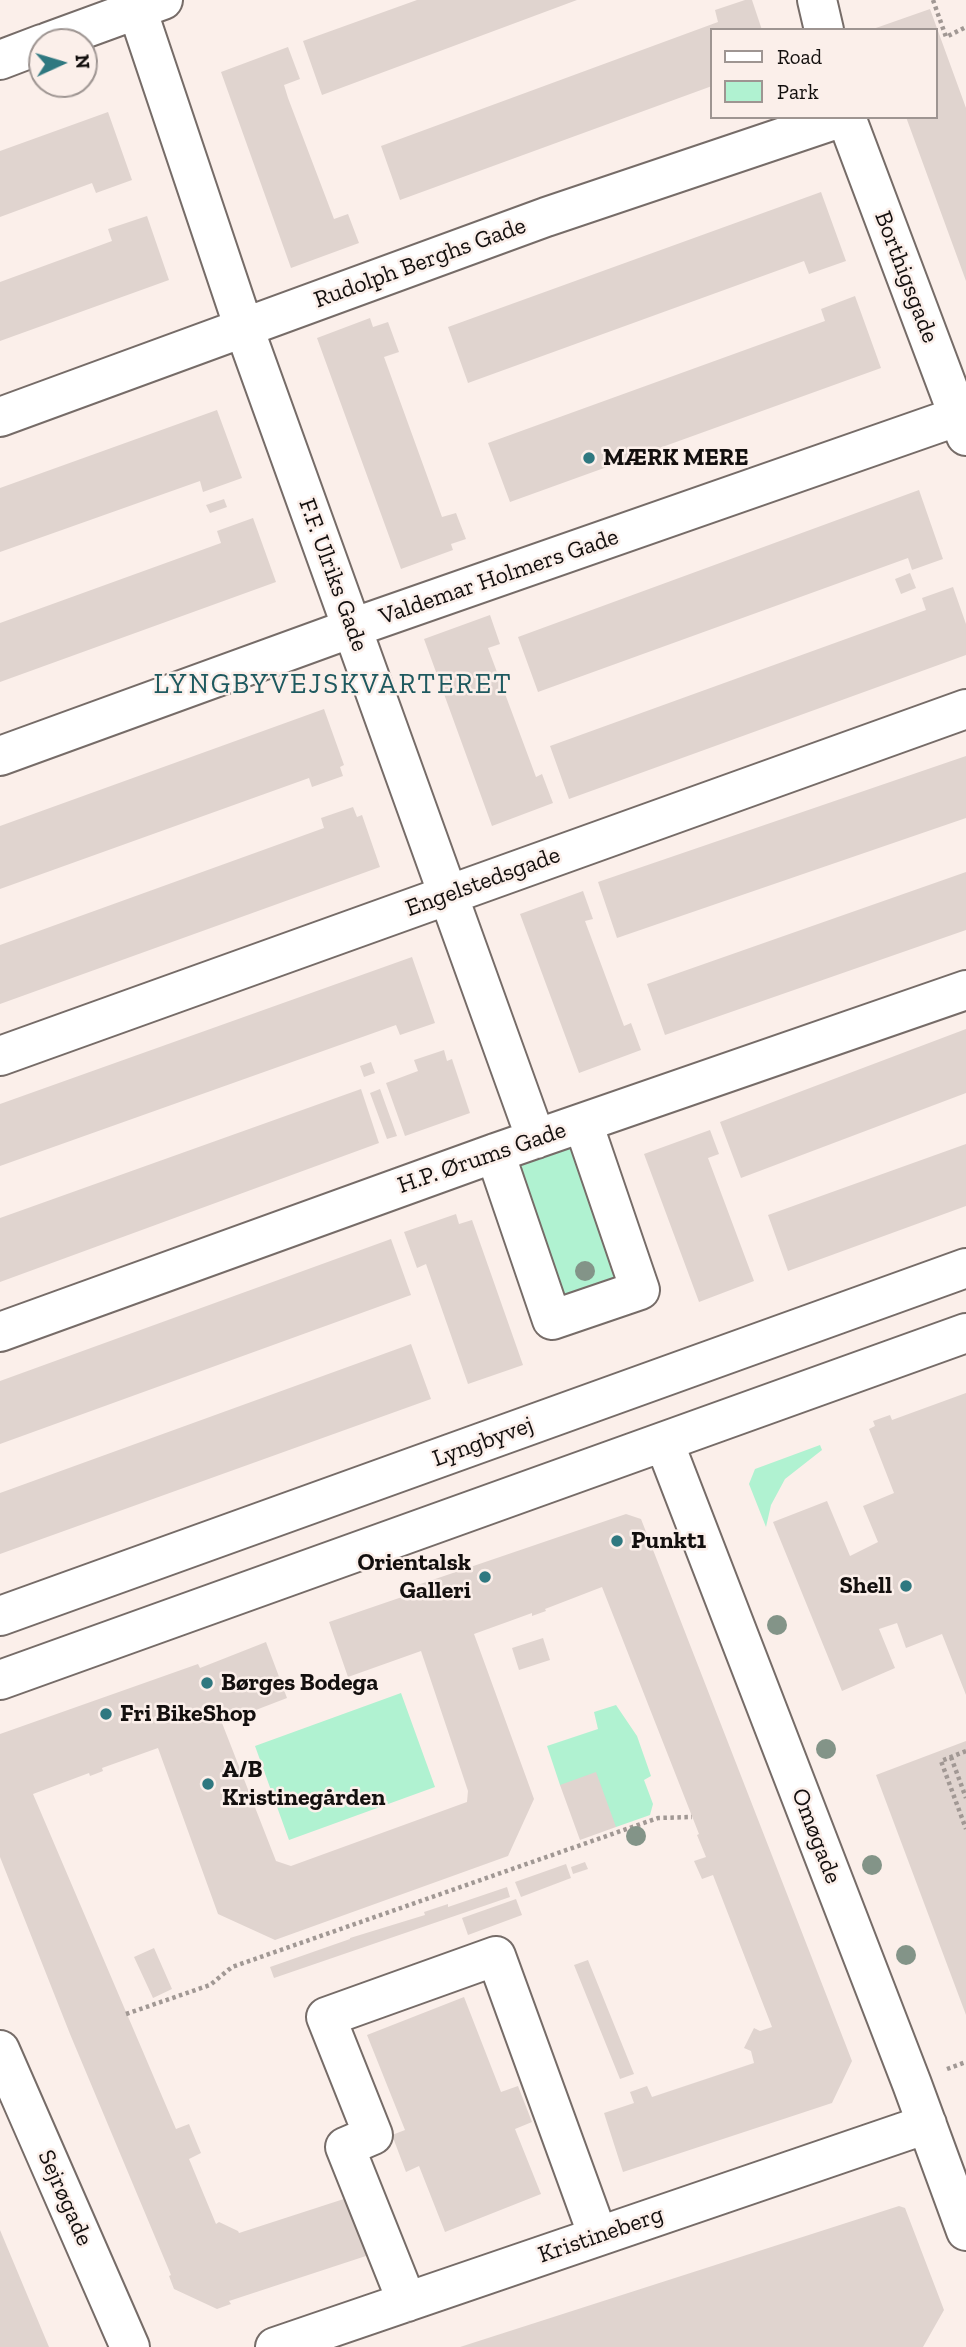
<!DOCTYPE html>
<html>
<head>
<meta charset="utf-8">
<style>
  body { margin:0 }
  #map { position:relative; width:966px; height:2347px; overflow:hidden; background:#fbefea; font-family:"Zilla Slab",serif }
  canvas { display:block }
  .legend { position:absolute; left:710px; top:28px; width:228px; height:91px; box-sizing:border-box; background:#fbefea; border:2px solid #9e9592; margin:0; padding:9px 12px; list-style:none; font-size:21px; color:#130f0e }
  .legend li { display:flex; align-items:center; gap:14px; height:35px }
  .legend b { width:35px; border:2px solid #9e9592 }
  .north { position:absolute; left:28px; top:28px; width:70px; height:70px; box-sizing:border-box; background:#fbefea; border:2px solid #9e9592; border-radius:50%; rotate:86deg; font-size:19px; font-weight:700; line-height:28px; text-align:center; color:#130f0e }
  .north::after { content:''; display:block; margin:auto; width:24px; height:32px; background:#2f7880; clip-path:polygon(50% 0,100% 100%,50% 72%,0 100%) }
</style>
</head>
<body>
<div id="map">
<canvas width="966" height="2347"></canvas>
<ul class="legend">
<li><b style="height:9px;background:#fff"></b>Road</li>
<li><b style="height:19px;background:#b0f2d1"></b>Park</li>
</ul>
<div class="north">N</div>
</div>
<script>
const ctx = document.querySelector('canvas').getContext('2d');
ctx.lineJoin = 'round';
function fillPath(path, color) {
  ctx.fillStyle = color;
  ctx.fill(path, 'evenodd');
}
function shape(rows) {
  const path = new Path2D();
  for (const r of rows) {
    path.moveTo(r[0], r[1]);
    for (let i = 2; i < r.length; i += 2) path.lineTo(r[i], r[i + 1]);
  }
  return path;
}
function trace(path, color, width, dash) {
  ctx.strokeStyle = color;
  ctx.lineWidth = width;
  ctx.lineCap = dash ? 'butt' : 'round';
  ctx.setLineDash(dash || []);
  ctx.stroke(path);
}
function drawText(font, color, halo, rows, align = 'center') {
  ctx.font = font + ' "Zilla Slab",serif';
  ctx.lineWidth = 5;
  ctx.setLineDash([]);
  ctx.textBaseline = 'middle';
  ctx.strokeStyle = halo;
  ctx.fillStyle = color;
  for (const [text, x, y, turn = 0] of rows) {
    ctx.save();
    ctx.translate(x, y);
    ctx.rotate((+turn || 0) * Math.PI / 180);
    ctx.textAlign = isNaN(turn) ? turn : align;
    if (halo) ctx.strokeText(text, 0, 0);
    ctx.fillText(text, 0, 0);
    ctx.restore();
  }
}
fillPath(shape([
  [581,1139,630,1283,553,1309,504,1165],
  [820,1445,822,1450,785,1479,771,1505,766,1527,749,1484,755,1469],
  [401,1693,435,1787,289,1840,255,1746],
  [616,1705,637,1736,651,1776,644,1780,653,1804,650,1815,616,1827,560,1785,547,1746,598,1729,594,1712]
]), '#b0f2d1');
fillPath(shape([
  [417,0,577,0,322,95,303,41],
  [745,0,752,0,762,30,712,30,712,86,400,200,381,146,718,22,715,10],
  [930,9,966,108,966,281,906,117,936,117,936,30,873,29],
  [288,47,300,79,284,85,288,98,334,219,348,214,359,243,291,268,221,72],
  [108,112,132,180,96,193,92,183,0,217,0,151],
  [821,192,846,261,809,274,804,261,468,383,448,327],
  [147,216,169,280,0,341,0,282,112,241,108,229],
  [855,296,881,368,510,502,488,443,825,321,821,309],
  [370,318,373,327,388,322,399,352,384,357,442,517,456,513,466,539,451,544,453,550,401,569,317,338],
  [217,410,242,478,203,492,200,481,0,552,0,488],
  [919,490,943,559,912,570,908,558,538,692,518,637],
  [224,499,227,507,210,513,206,505],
  [253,518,276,582,0,682,0,623,221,543,217,531],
  [910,573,916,588,901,594,895,579],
  [953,587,966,624,966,655,569,799,550,746,926,610,922,598],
  [490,615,500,644,488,648,536,777,542,774,553,803,492,826,424,639],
  [324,709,344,765,340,767,343,776,312,787,309,778,0,889,0,826],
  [966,756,966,818,617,938,598,882],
  [353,807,357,817,362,815,380,867,0,1004,0,945,324,828,321,818],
  [966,872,966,930,665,1035,647,984],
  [583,891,593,919,585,921,624,1026,631,1023,641,1050,579,1073,520,914],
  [412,957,435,1023,400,1035,396,1025,0,1166,0,1104],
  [966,1029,966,1093,741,1178,720,1122],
  [444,1050,447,1061,452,1059,470,1113,405,1136,386,1083,418,1071,414,1060],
  [371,1062,375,1073,364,1077,360,1066],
  [361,1089,379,1143,0,1282,0,1218],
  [380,1089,397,1136,387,1139,370,1093],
  [710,1130,719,1154,708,1158,754,1281,699,1302,644,1154],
  [966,1144,966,1206,788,1271,768,1215],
  [456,1214,459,1224,472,1220,523,1365,468,1384,426,1264,417,1268,404,1232],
  [391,1239,411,1295,0,1444,0,1381],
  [411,1344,431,1399,0,1554,0,1493],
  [966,1393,966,1695,942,1634,906,1648,897,1623,879,1629,895,1668,842,1691,773,1522,827,1501,850,1556,878,1542,863,1506,894,1493,869,1429,875,1426,873,1421,890,1415,892,1420],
  [626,1514,641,1519,852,2061,832,2103,623,2172,604,2113,634,2103,630,2092,647,2086,652,2097,754,2063,751,2051,744,2048,754,2028,760,2031,772,2027,713,1875,702,1879,694,1861,706,1857,697,1835,699,1834,602,1587,545,1609,546,1611,532,1616,532,1613,474,1634,534,1799,508,1856,275,1940,218,1914,158,1748,102,1768,103,1771,90,1776,89,1773,33,1794,176,2129,189,2124,201,2153,189,2159,216,2224,219,2222,238,2231,239,2233,350,2197,372,2254,229,2301,231,2304,217,2309,174,2289,169,2276,171,2275,70,2034,0,1857,0,1734,198,1664,200,1668,266,1642,287,1698,222,1723,276,1861,291,1866,467,1802,468,1791,421,1651,348,1677,329,1622,402,1597,400,1591],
  [543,1638,550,1660,519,1670,512,1648],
  [966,1741,966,2015,876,1775],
  [596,1772,616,1827,580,1840,560,1785],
  [585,1862,588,1869,573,1874,571,1867],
  [566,1864,571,1878,521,1897,515,1882],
  [507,1887,510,1897,274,1978,270,1967,350,1939,350,1938,425,1915,424,1912,448,1904,448,1907],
  [516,1899,522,1915,468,1935,462,1918],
  [154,1948,172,1989,153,1998,134,1957],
  [588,1960,634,2074,620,2079,574,1965],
  [464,1997,501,2092,518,2086,532,2122,515,2129,541,2194,445,2232,419,2166,406,2172,392,2135,405,2130,367,2035],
  [899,2206,905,2208,944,2310,923,2347,460,2347],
  [0,2230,49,2347,0,2347]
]), '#e0d4cf');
const minor = shape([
  [817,0,824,30],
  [137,9,244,328,536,1139],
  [48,42,163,0],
  [0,60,42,44],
  [846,117,966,436],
  [0,417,546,217,843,117],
  [0,756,352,628,959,416],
  [0,1056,966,709],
  [495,1153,552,1320,640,1290,583,1123],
  [0,1332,495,1153,966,990],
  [664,1442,912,2084,966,2231],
  [0,1616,966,1268],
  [0,1680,966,1333],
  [0,2050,130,2347],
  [407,2302,345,2147,373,2135,326,2017,496,1956,598,2236],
  [275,2347,927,2124]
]);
trace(minor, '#766c68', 42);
trace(shape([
  [933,0,946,37,966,27],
  [966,1751,941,1761,966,1829],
  [951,1757,966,1798],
  [126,2014,210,1985,232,1967,658,1818,692,1817],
  [947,2069,966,2062]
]), '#a19894', 4.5, [3.5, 3.5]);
trace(minor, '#fff', 38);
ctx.fillStyle = '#839488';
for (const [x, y] of [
  [585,1271],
  [777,1625],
  [826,1749],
  [636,1836],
  [872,1865],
  [906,1955]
]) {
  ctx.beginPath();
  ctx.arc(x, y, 10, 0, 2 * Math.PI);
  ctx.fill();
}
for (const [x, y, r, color] of [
  [589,458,7,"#2f7880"],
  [617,1541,7,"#2f7880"],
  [485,1577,7,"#2f7880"],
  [906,1586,7,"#2f7880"],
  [207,1683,7,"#2f7880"],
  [106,1714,7,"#2f7880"],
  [208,1784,7,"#2f7880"]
]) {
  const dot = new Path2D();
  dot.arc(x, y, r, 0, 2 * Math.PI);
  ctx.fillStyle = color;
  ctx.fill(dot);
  trace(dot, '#fbefea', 2.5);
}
drawText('24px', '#130f0e', '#fbefea', [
  ["Rudolph Berghs Gade",420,263,-20],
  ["Borthigsgade",906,277,69],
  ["F.F. Ulriks Gade",333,575,70],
  ["Valdemar Holmers Gade",499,577,-19],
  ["Engelstedsgade",483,882,-20],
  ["H.P. Ørums Gade",482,1158,-19],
  ["Lyngbyvej",483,1442,-20],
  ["Omøgade",816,1836,69],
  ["Sejrøgade",65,2198,66],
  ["Kristineberg",601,2235,-19]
]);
drawText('bold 24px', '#130f0e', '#fbefea', [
  ["MÆRK MERE",603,458],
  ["Punkt1",631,1541],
  ["Orientalsk",471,1563,"right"],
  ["Galleri",471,1591,"right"],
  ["Shell",892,1586,"right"],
  ["Børges Bodega",221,1683],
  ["Fri BikeShop",120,1714],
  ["A/B",222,1770],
  ["Kristinegården",222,1798]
], 'left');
ctx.letterSpacing = '2px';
drawText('28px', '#1e595f', '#fbefea', [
  ["LYNGBYVEJSKVARTERET",333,685]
]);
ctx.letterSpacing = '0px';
</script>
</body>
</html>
